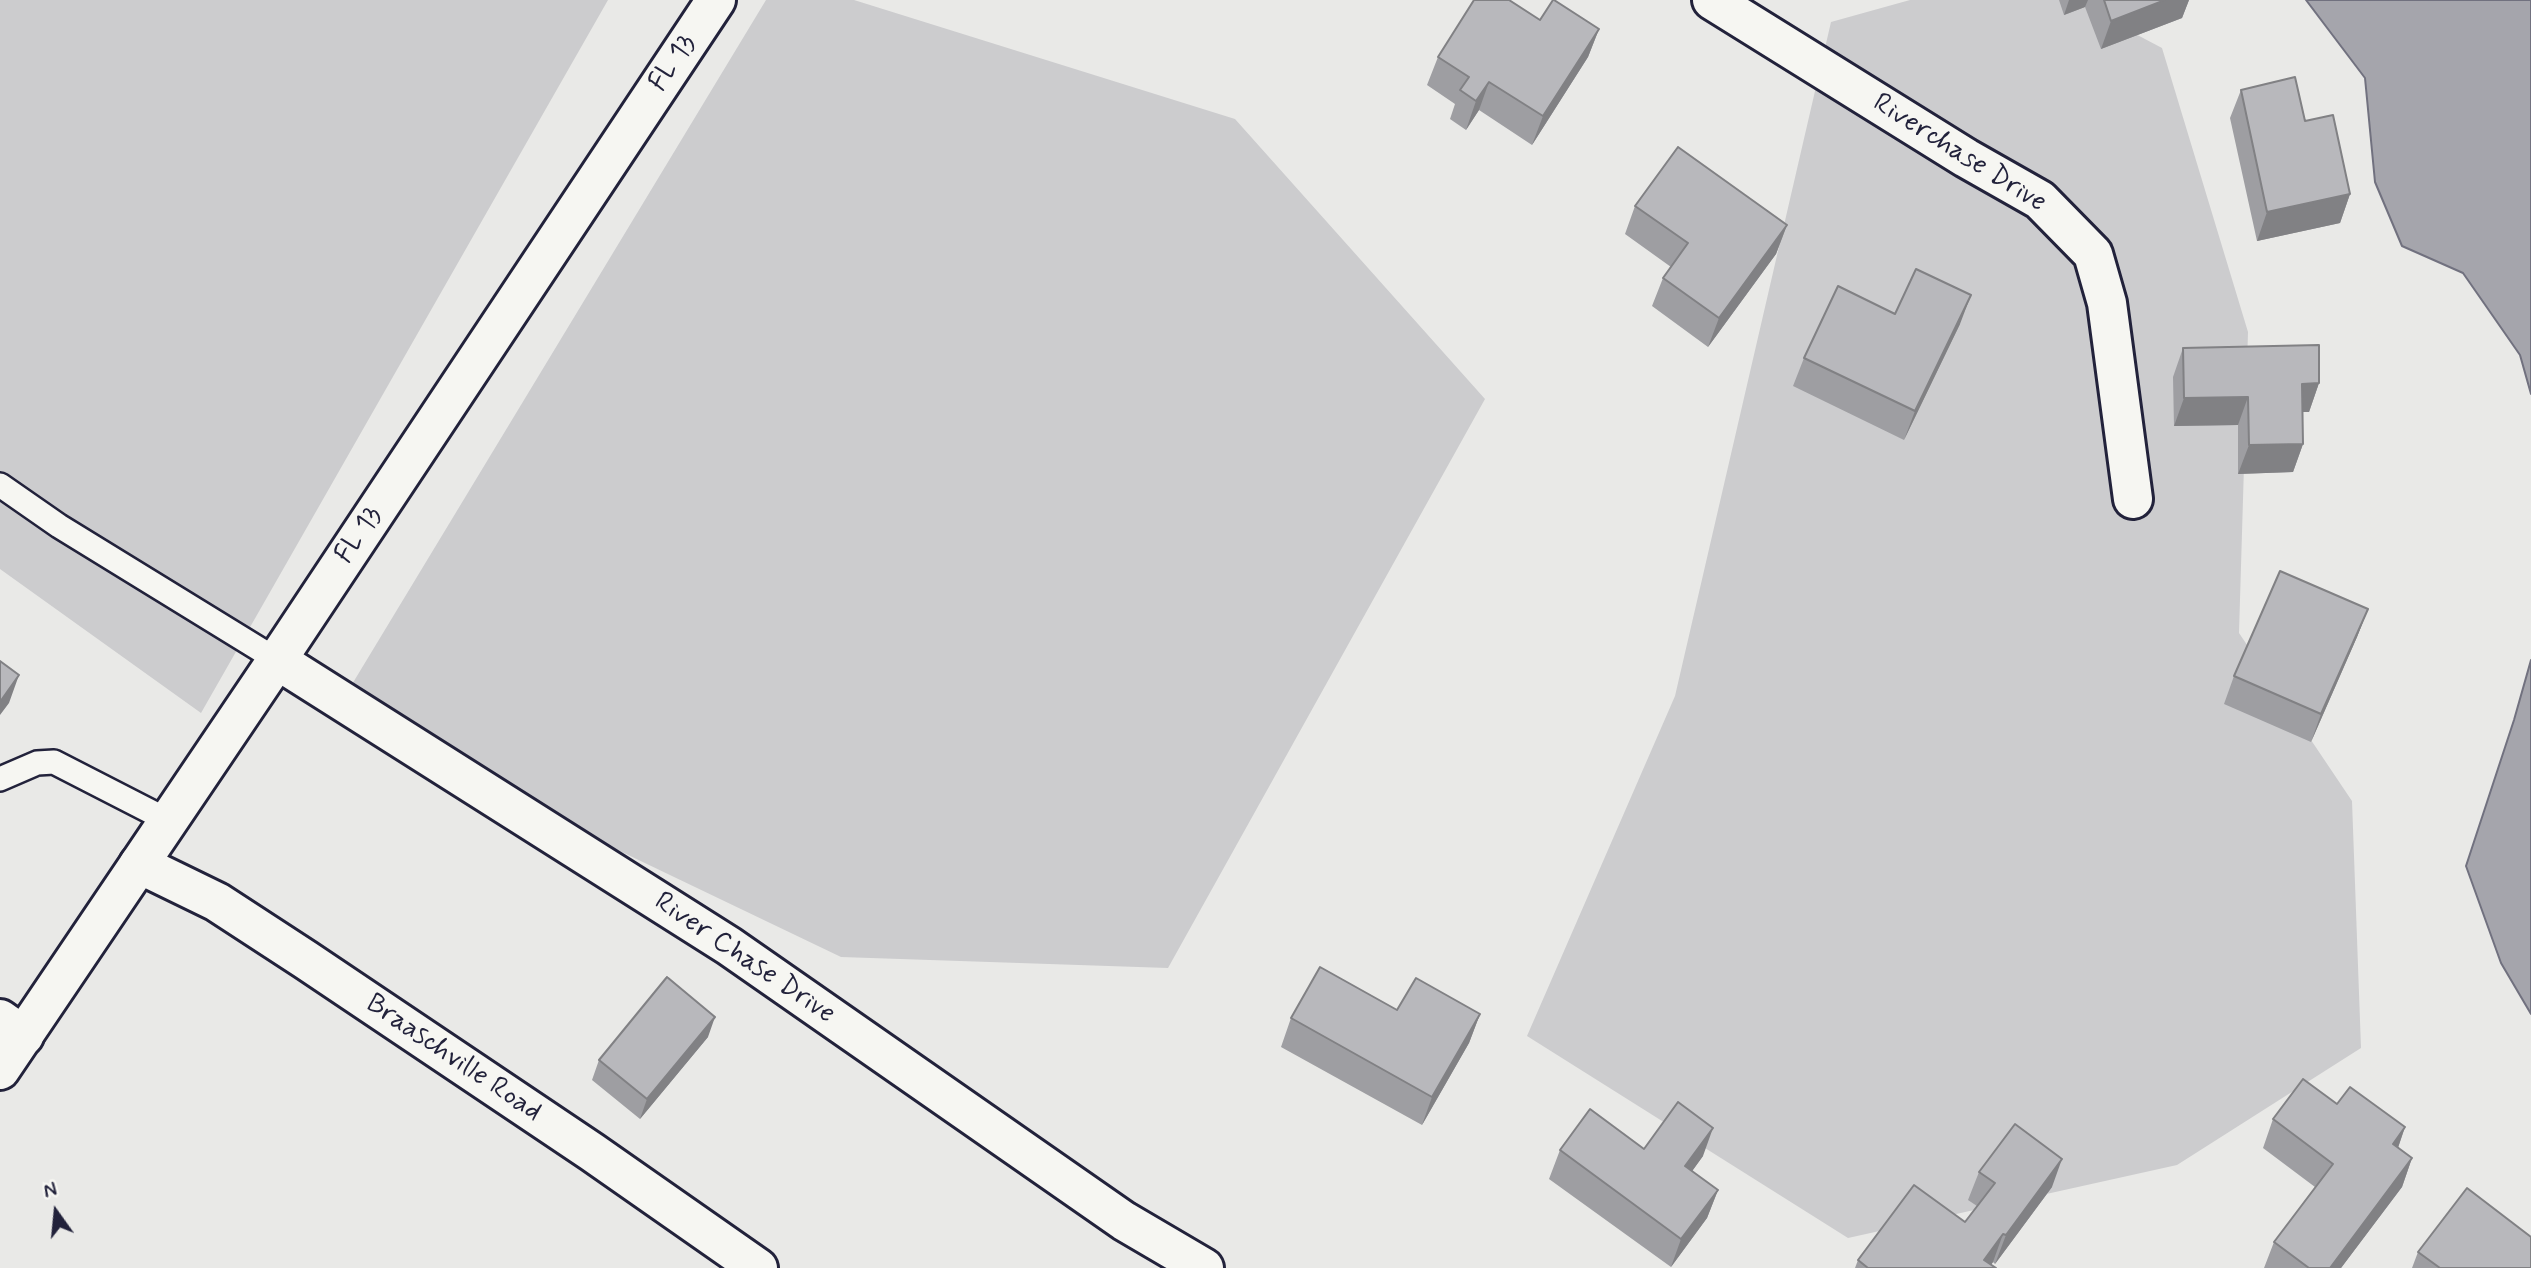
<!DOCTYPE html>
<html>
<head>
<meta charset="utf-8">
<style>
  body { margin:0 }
  #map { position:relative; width:2531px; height:1268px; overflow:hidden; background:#e9e9e7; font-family:Mynerve,sans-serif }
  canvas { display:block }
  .north { position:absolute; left:21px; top:1177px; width:70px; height:70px; -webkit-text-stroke:5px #f6f6f2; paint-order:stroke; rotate:345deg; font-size:19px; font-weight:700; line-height:28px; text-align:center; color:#22223b }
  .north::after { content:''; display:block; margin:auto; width:24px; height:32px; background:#22223b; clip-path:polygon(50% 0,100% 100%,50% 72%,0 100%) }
</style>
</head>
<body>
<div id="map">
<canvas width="2531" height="1268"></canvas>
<div class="north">N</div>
</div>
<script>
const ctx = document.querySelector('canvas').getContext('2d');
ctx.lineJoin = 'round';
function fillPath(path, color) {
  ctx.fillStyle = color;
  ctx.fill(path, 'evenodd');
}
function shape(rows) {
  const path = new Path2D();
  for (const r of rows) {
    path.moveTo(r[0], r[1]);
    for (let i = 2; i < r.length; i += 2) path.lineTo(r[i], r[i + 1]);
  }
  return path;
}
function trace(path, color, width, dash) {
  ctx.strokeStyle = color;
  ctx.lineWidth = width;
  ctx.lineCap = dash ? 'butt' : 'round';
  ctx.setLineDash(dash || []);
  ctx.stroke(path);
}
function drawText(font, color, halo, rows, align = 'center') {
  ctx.font = font + ' Mynerve,sans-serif';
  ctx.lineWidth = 6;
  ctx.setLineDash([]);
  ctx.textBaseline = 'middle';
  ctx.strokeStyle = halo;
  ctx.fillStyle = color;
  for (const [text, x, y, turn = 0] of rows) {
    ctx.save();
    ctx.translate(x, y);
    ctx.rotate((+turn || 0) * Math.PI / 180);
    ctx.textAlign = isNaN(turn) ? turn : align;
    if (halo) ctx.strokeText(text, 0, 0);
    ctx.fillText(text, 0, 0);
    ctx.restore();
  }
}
fillPath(shape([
  [0,0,608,0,201,713,0,569],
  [766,0,854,0,1235,119,1485,399,1168,968,841,957,334,714],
  [1910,0,2071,0,2162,48,2248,332,2239,633,2352,801,2361,1048,2177,1165,1848,1238,1527,1036,1675,696,1831,22]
]), '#ccccce');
const water = shape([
  [2306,0,2531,0,2531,394,2520,355,2463,273,2402,246,2375,182,2365,78,2306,0],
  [2531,660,2531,1014,2501,963,2466,866,2514,720,2531,660]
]);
fillPath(water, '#a5a5ac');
trace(water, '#71717f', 2);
const service = shape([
  [0,485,59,526,277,660],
  [0,779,37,763,54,762,169,821]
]);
const minor = shape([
  [1712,0,1966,158,2040,200,2093,254,2107,303,2133,499],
  [277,660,729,946,1124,1221,1204,1268],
  [139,864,217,902,306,960,592,1152,758,1268],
  [0,1019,24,1036]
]);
const secondary = shape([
  [0,1070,277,660,716,0]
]);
trace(service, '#22223b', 28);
trace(minor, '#22223b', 44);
trace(secondary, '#22223b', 44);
trace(service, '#f6f6f2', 23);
trace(minor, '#f6f6f2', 38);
trace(secondary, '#f6f6f2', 38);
fillPath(shape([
  [2059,0,2189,0,2182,18,2101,49,2085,7,2064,15],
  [1540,20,1599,29,1588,57,1532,145,1479,110,1466,130,1450,119,1455,104,1427,85,1438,57],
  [2241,90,2305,121,2350,194,2340,223,2257,241,2230,118],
  [1635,206,1787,225,1776,254,1708,347,1652,306,1663,278,1671,267,1625,234],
  [1895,314,1960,324,1904,440,1793,386,1804,358],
  [2183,348,2319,383,2309,412,2303,412,2303,444,2293,472,2238,474,2238,425,2174,426,2173,377],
  [2368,609,2357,637,2311,742,2224,704,2234,676],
  [1397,1010,1480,1014,1469,1043,1422,1125,1281,1047,1291,1018],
  [708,1037,640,1119,592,1080,599,1060],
  [2337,1104,2405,1127,2398,1148,2412,1158,2402,1187,2341,1268,2264,1268,2274,1242,2315,1187,2263,1148,2273,1119],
  [1644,1149,1703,1156,1692,1171,1718,1190,1707,1218,1671,1267,1549,1179,1560,1150],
  [1979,1172,2052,1187,1995,1264,1993,1262,1991,1265,1996,1268,1855,1268,1858,1260,1965,1222,1977,1206,1968,1200],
  [2418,1252,2531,1268,2412,1268]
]), '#9e9ea2');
fillPath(shape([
  [2069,0,2088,0,2085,7,2064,15],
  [2165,0,2189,0,2182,18,2101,49,2111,21],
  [1599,29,1588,57,1532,145,1543,116],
  [1489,82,1479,110,1466,130,1476,101],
  [2350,194,2340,223,2257,241,2267,212],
  [1787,225,1776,254,1708,347,1719,318],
  [1971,295,1960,324,1904,440,1915,411],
  [2319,383,2309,412,2292,412,2302,384],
  [2248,397,2238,425,2174,426,2184,398],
  [2303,444,2293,472,2238,474,2249,445],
  [2368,609,2357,637,2311,742,2321,714],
  [19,675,9,703,0,715,0,702],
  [1480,1014,1469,1043,1422,1125,1432,1097],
  [715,1017,708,1037,640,1119,647,1099],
  [2405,1127,2395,1156,2393,1144],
  [1713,1128,1703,1156,1675,1195,1685,1166],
  [2412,1158,2402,1187,2341,1268,2330,1268],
  [2062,1159,2052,1187,1995,1264,2006,1235],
  [1718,1190,1707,1218,1671,1267,1681,1239],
  [2003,1234,1993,1262,1989,1268,1984,1260]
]), '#818184');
const building = shape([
  [1474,0,1509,0,1540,20,1553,0,1554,0,1599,29,1543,116,1489,82,1476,101,1460,90,1469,77,1438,57,1474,0],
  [2104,0,2165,0,2111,21,2104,0],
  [2295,77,2305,121,2333,115,2350,194,2267,212,2241,90,2295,77],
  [1678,147,1787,225,1719,318,1663,278,1688,243,1635,206,1678,147],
  [1916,269,1971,295,1915,411,1804,358,1838,286,1895,314,1916,269],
  [2319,345,2319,383,2302,384,2303,444,2249,445,2248,397,2184,398,2183,348,2319,345],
  [2280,571,2368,609,2321,714,2234,676,2280,571],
  [0,661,19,675,0,702,0,661],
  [1320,967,1397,1010,1416,978,1480,1014,1432,1097,1291,1018,1320,967],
  [667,977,715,1017,647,1099,599,1060,667,977],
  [2303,1079,2337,1104,2350,1087,2405,1127,2393,1144,2412,1158,2330,1268,2309,1268,2274,1242,2333,1164,2273,1119,2303,1079],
  [1678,1102,1713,1128,1685,1166,1718,1190,1681,1239,1560,1150,1590,1109,1644,1149,1678,1102],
  [2015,1124,2062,1159,2006,1235,2003,1234,1984,1260,1996,1268,1868,1268,1858,1260,1914,1185,1965,1222,1995,1183,1979,1172,2015,1124],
  [2467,1188,2531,1237,2531,1268,2440,1268,2418,1252,2467,1188]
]);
fillPath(building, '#b8b8bc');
trace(building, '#818184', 2);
drawText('28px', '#22223b', '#f6f6f2', [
  ["FL 13",674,64,-56],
  ["Riverchase Drive",1959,154,32],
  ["FL 13",360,536,-56],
  ["River Chase Drive",744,959,34],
  ["Braaschville Road",453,1059,34]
]);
</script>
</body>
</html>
